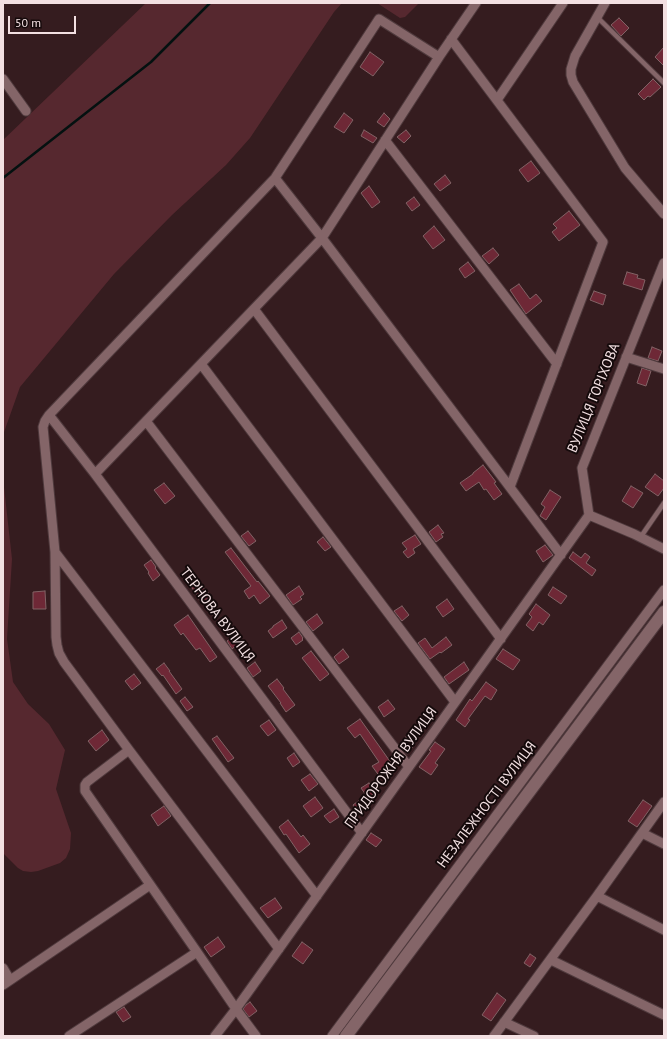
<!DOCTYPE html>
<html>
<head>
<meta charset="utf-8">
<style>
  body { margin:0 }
  #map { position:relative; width:667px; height:1039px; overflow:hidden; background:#351c1f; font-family:"PT Sans",sans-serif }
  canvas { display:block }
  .frame { position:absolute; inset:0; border:4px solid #f3e0e2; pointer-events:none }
  .scale { position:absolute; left:8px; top:16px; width:68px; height:18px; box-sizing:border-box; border:2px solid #f3e0e2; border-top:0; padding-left:5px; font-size:12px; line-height:14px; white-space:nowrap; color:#f3e0e2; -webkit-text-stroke:3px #150a0b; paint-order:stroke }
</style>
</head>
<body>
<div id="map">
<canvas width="667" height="1039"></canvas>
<div class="frame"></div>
<div class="scale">50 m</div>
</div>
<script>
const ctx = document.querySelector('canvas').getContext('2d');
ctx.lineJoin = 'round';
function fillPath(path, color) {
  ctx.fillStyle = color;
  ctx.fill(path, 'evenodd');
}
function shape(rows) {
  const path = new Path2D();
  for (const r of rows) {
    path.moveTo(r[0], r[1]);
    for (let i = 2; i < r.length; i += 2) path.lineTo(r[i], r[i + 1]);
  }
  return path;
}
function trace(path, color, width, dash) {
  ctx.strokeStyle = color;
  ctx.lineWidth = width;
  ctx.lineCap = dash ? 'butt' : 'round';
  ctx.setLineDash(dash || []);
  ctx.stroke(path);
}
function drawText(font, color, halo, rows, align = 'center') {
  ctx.font = font + ' "PT Sans",sans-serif';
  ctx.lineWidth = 4;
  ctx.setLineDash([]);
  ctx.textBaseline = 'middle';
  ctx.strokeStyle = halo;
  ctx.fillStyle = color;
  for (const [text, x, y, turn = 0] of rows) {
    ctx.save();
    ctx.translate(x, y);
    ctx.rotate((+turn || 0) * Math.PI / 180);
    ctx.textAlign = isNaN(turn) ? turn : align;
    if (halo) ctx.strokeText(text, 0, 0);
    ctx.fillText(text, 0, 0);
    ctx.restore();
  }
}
fillPath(shape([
  [146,3,342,3,334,12,250,138,226,165,172,215,114,274,20,387,3,435,3,140],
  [377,3,419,3,405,17,400,18],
  [3,478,12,559,7,639,13,682,28,704,49,724,65,750,56,789,71,833,70,849,66,858,60,863,38,871,31,872,23,871,18,868,3,853]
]), '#56282f');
trace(shape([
  [3,178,151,62,210,3]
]), '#041110', 2.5);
const building = shape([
  [619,18,629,28,621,36,611,25,619,18],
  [664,47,664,66,655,57,664,47],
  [370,52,384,62,373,76,360,67,370,52],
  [653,79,661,87,650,97,648,96,644,100,638,94,653,79],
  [344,113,353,120,344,133,334,127,344,113],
  [384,113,390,119,384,127,377,122,384,113],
  [364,130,377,138,373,143,361,136,364,130],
  [406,130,411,136,404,143,397,137,406,130],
  [531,161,540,173,528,182,519,170,531,161],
  [445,175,451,183,440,191,434,184,445,175],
  [369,186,380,202,372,208,361,193,369,186],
  [414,197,420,205,412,211,406,203,414,197],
  [569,211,580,225,559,241,552,232,557,228,553,224,569,211],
  [434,226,445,240,433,249,423,236,434,226],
  [493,248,499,255,489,264,482,256,493,248],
  [468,262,475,271,465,278,459,269,468,262],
  [627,272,638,275,637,278,645,280,642,290,623,284,627,272],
  [519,284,530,299,536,294,542,301,526,314,510,290,519,284],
  [594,291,606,295,603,305,590,300,594,291],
  [652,347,662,351,658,361,648,358,652,347],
  [642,368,651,371,646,386,637,383,642,368],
  [483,465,496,482,494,483,502,494,494,500,486,489,484,490,479,482,466,491,460,483,473,474,473,473,483,465],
  [655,474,664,481,664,488,658,496,645,487,655,474],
  [164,483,175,496,165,504,154,490,164,483],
  [631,486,643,493,633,508,622,501,631,486],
  [550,490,561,497,546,520,540,516,545,507,541,504,550,490],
  [438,525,444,533,441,534,443,537,436,542,429,532,438,525],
  [248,531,256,541,249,546,241,536,248,531],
  [415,535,421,544,413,549,415,553,408,558,403,552,407,549,402,543,415,535],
  [323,537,331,547,325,551,317,542,323,537],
  [545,545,553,555,543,562,536,551,545,545],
  [231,548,257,582,258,581,270,596,260,604,254,595,249,599,244,591,251,586,225,552,231,548],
  [573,552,581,558,585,553,590,557,586,563,596,570,592,576,569,558,573,552],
  [151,560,156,567,155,568,160,575,153,581,148,573,149,572,144,565,151,560],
  [193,574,205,590,206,590,211,596,202,603,197,597,198,596,186,580,193,574],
  [299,586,304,594,300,597,302,599,293,605,286,595,299,586],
  [553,587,567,596,561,604,548,595,553,587],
  [45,591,46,609,33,609,33,592,45,591],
  [447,599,454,609,443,617,436,607,447,599],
  [536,604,550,615,543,625,539,622,533,631,526,625,532,617,529,614,536,604],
  [402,606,409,615,402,621,394,611,402,606],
  [317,614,323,623,313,631,306,622,317,614],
  [188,615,217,657,210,662,200,648,196,650,183,633,181,635,174,625,188,615],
  [282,620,287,628,273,638,268,631,273,627,273,626,282,620],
  [299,632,303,638,302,639,303,640,296,645,291,638,299,632],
  [235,635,240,643,232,649,227,641,235,635],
  [446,637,452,645,441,653,440,652,430,659,418,643,425,638,432,648,446,637],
  [343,649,349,657,339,664,334,657,343,649],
  [503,649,520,660,513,670,496,659,503,649],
  [311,651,329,674,320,681,302,658,311,651],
  [255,662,261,671,253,677,247,668,255,662],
  [464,662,469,670,449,684,444,677,464,662],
  [164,663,170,671,169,671,182,689,176,694,163,675,162,676,156,669,164,663],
  [134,674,141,683,132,690,125,681,134,674],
  [277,679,284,688,283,689,295,705,286,712,280,703,281,703,268,686,277,679],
  [486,682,497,690,491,700,485,696,468,719,470,720,465,727,456,720,470,699,472,701,486,682],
  [185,697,193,707,187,711,180,701,185,697],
  [388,700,395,709,384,717,378,707,388,700],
  [360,719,394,767,380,777,372,766,379,762,360,734,355,738,347,728,360,719],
  [269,720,276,730,268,736,260,726,269,720],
  [102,730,109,740,96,751,88,741,102,730],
  [217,736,234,758,228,762,212,739,217,736],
  [406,737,415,743,408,754,405,752,400,745,406,737],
  [435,742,445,749,435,763,438,765,431,775,419,767,431,751,429,750,435,742],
  [294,753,300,762,293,767,287,758,294,753],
  [310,774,318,784,309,791,301,780,310,774],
  [369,783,376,792,368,798,361,788,369,783],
  [315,797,323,808,311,817,303,806,315,797],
  [361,799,366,807,358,813,353,805,361,799],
  [643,800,652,806,637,827,628,821,643,800],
  [164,806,171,816,158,826,151,815,164,806],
  [334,809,339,817,330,823,324,816,334,809],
  [288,820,301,837,303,835,310,844,299,853,286,834,284,835,279,827,288,820],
  [371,833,382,840,376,847,366,840,371,833],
  [275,898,282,908,268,918,260,908,275,898],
  [218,937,225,947,211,957,204,947,218,937],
  [302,942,313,950,303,964,292,956,302,942],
  [530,954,536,958,530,967,524,963,530,954],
  [497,993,506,1000,491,1021,482,1015,497,993],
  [250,1002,257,1011,249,1017,243,1009,246,1005,250,1002],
  [124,1007,131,1017,123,1022,116,1012,124,1007]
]);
fillPath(building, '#6e2836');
trace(building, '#816265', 1);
const lane = shape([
  [597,17,664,83],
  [640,538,664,503]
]);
const street = shape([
  [605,3,575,56,571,69,571,75,573,82,625,168,664,214],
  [451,39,603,242,510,487],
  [3,79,26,111],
  [497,100,563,3],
  [385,140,557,364],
  [275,178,322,238,561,555],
  [664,263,582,468,589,515,634,534,664,549],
  [254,309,501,639],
  [626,357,664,369],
  [201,364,455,702],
  [49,415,95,474,362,833],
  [146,421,409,767],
  [95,474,322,238,439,57,476,3],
  [55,552,317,896],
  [129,750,87,782,85,785,85,791,197,952,236,1009,215,1036],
  [642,833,664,844],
  [597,896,664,930],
  [279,949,129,750,64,662,59,653,57,645,56,637,55,552,43,427,45,421,49,415,275,178,379,19,439,57],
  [551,960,664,1015],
  [3,968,10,980],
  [3,985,150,885],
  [504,1022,534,1036],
  [69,1036,197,952],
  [256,1036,236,1009,589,515],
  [332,1036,664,590],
  [494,1036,597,896,664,802]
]);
const secondary = shape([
  [346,1036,664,612]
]);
trace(lane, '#4f3a3d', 6);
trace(street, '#4f3a3d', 11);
trace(secondary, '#4f3a3d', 14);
trace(lane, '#846568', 4.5);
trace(street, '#846568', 9);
trace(secondary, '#846568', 12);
drawText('14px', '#f3e0e2', '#150a0b', [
  ["ВУЛИЦЯ ГОРІХОВА",594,398,-68],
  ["ТЕРНОВА ВУЛИЦЯ",217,615,53],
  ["ПРИДОРОЖНЯ ВУЛИЦЯ",391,768,-54],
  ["НЕЗАЛЕЖНОСТІ ВУЛИЦЯ",487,805,-53]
]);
</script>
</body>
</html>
